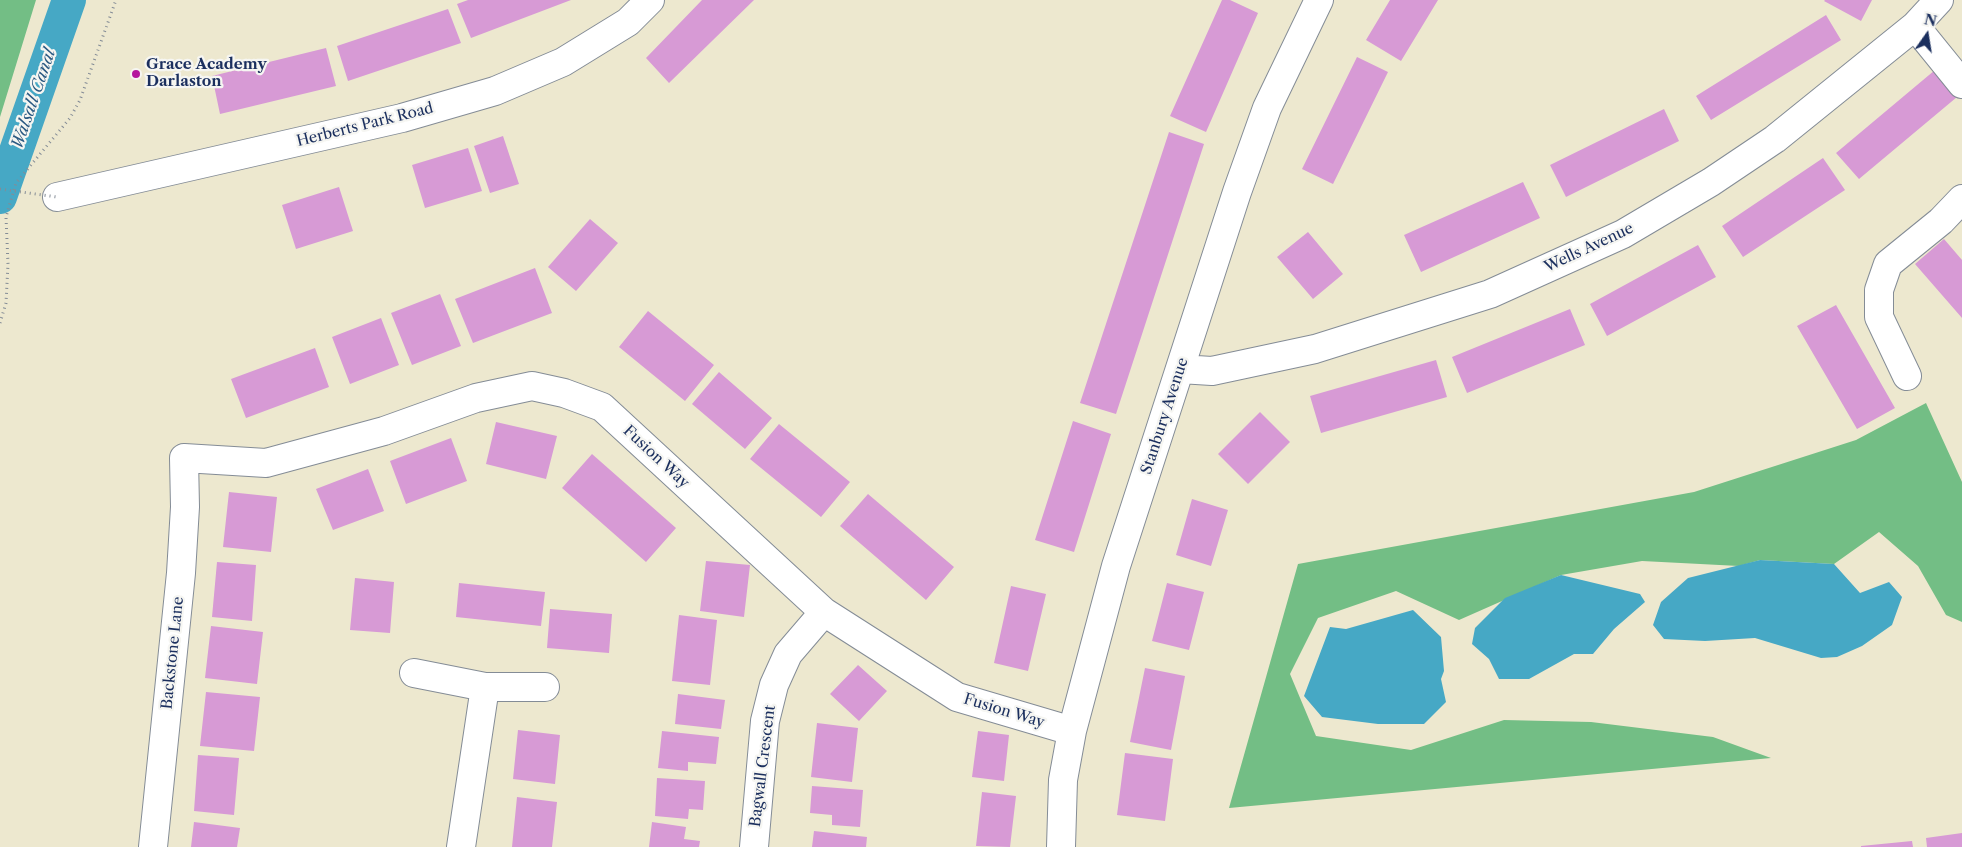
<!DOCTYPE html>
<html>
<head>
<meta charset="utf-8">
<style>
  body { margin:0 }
  #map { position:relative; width:1962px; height:847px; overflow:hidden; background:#ede8cf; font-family:"Libre Caslon Text",serif }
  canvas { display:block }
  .north { position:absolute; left:1902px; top:10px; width:50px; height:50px; -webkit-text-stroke:4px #f6f6f2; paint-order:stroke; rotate:13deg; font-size:14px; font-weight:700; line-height:20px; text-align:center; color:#1b2f5e }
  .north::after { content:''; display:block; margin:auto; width:18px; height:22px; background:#1b2f5e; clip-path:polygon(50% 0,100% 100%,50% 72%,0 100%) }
</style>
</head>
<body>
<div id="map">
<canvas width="1962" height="847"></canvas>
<div class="north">N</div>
</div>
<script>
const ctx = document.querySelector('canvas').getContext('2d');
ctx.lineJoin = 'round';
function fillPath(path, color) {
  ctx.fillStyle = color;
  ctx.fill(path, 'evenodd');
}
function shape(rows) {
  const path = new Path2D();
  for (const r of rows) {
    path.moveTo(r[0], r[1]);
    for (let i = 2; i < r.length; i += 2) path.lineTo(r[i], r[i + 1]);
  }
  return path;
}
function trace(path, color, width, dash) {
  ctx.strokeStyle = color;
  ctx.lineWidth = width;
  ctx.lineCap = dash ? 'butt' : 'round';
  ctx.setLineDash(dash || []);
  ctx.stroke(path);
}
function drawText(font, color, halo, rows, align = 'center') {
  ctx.font = font + ' "Libre Caslon Text",serif';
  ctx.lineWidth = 4.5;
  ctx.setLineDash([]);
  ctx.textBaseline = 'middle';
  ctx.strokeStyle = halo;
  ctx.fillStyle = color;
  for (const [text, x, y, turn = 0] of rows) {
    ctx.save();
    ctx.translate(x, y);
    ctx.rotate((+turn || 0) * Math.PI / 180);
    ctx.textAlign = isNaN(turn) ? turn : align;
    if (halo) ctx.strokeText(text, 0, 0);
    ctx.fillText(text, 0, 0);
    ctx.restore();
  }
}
fillPath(shape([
  [0,0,36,0,0,117],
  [1926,403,1962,482,1962,622,1946,615,1918,566,1879,532,1834,564,1760,560,1739,566,1642,561,1561,575,1459,620,1396,591,1318,618,1290,674,1316,736,1411,750,1504,720,1591,722,1713,737,1771,758,1229,808,1298,564,1694,492,1856,440]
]), '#73be85');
fillPath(shape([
  [1760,560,1834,564,1860,593,1889,582,1902,597,1892,625,1862,646,1837,657,1821,658,1755,638,1705,641,1664,639,1653,625,1661,602,1688,578],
  [1561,575,1640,594,1645,602,1614,629,1593,654,1574,654,1529,679,1499,679,1489,659,1472,644,1475,628,1505,598],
  [1413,610,1441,637,1444,671,1441,679,1446,702,1424,724,1378,724,1322,717,1304,696,1330,627,1346,629]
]), '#46a8c5');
trace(shape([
  [0,197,69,0]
]), '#46a8c5', 34);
fillPath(shape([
  [468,0,571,0,471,38,457,4],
  [702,0,754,0,669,83,646,58],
  [1222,0,1230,0,1258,13,1206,132,1170,116],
  [1390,0,1438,0,1401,61,1366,40],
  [1825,0,1872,0,1861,21,1824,1],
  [448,9,461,43,348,81,337,46],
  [1826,15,1841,40,1711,120,1696,96],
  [326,48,336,86,220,114,212,76],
  [1357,57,1388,72,1333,184,1302,169],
  [1935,70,1957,97,1859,179,1836,153],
  [1664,109,1679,141,1566,197,1550,165],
  [1169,132,1204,144,1116,414,1080,403],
  [503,136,519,184,490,193,474,146],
  [468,148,482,191,425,208,412,165],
  [1823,158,1845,190,1743,257,1722,226],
  [1523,182,1540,218,1421,272,1404,235],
  [339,187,353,231,296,249,282,205],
  [590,219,618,243,576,291,548,267],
  [1308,232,1343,274,1313,299,1277,257],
  [1944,239,1962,260,1962,318,1915,264],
  [1698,245,1716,277,1607,336,1590,304],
  [535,268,552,313,473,343,455,299],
  [440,294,461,346,412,365,391,313],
  [1836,305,1895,408,1857,429,1797,326],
  [1570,309,1585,345,1467,393,1452,357],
  [648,311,714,365,685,401,619,347],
  [381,318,399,365,350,384,332,337],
  [315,348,329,387,246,418,231,379],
  [1436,360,1447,397,1321,433,1310,396],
  [719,372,772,418,745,449,692,404],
  [1260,412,1290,442,1248,484,1218,454],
  [1073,421,1111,434,1074,552,1035,540],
  [496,422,557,436,546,479,486,464],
  [779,424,850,482,821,517,750,459],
  [451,438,467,481,406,504,390,461],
  [592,454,676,528,646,562,562,488],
  [368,469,384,511,333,530,316,489],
  [229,492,277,497,271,552,223,547],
  [868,494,954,567,926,600,840,526],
  [1192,499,1228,510,1211,566,1176,555],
  [706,561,750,565,744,617,700,611],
  [217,562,256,565,252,621,212,617],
  [355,578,394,582,390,633,350,630],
  [459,583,545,592,541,626,456,617],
  [1167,583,1204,592,1189,650,1152,641],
  [1011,586,1046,594,1028,671,994,663],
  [550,609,612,614,609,653,547,648],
  [679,615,717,620,710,685,672,681],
  [211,626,263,632,257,684,205,678],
  [858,665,887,691,859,721,830,694],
  [1145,668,1185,676,1171,750,1130,742],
  [206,692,260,697,254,751,200,746],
  [678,694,725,700,721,729,675,724],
  [817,723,858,728,852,782,811,777],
  [518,730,560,735,555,784,513,779],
  [662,731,719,737,716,764,688,762,688,771,658,768],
  [978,731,1009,735,1004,781,972,777],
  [1125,753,1173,759,1165,821,1117,815],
  [198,755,239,758,234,815,194,811],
  [657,778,705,781,703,810,689,809,688,819,655,816],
  [812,786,863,790,860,827,832,825,832,815,810,813],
  [982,792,1016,796,1010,847,976,846],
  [517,797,557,802,552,847,512,847],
  [194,822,240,828,237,847,191,847],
  [652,822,686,827,684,839,700,841,699,847,649,847],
  [814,831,867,837,866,847,812,847],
  [1962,833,1962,847,1927,847,1926,838],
  [1912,841,1913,847,1861,847,1861,846]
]), '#d79ad5');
const minor = shape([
  [1915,26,1962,84],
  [57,197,402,118,495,91,563,62,628,22,650,0],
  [1180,369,1212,371,1315,349,1490,294,1623,234,1711,182,1775,139,1915,26,1939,0],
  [1907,376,1879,317,1879,290,1888,264,1941,221,1962,199],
  [414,673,485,687,545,687],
  [153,847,181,573,185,507,184,458,266,463,384,431,476,398,532,386,564,393,602,407,824,612,957,697,1072,731],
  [461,847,485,687],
  [754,847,765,721,774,685,788,654,824,612],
  [1061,847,1063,780,1072,731,1116,566,1237,192,1267,108,1319,0]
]);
trace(minor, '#848c96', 30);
trace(shape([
  [0,323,6,303,8,264,6,217,16,183,70,118,80,100,116,0]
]), '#848c96', 3, [1, 4]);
trace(minor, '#fff', 28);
trace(shape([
  [0,189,57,197]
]), '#848c96', 3, [1, 4]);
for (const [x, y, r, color] of [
  [136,74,5,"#b5179e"]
]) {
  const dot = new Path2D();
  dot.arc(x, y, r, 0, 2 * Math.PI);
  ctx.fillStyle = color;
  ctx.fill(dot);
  trace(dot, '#f6f6f2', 2);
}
drawText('bold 15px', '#1b2f5e', '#f6f6f2', [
  ["Grace Academy",146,65],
  ["Darlaston",146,82]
], 'left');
drawText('15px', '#1b2f5e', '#f6f6f2', [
  ["Herberts Park Road",365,125,-14],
  ["Wells Avenue",1589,248,-25],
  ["Stanbury Avenue",1165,416,-72],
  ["Fusion Way",656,457,43],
  ["Backstone Lane",173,653,-84],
  ["Fusion Way",1004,711,17],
  ["Bagwall Crescent",763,766,-83]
]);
drawText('italic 16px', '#2a5982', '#f6f6f2', [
  ["Walsall Canal",34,99,-71]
]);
</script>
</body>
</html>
